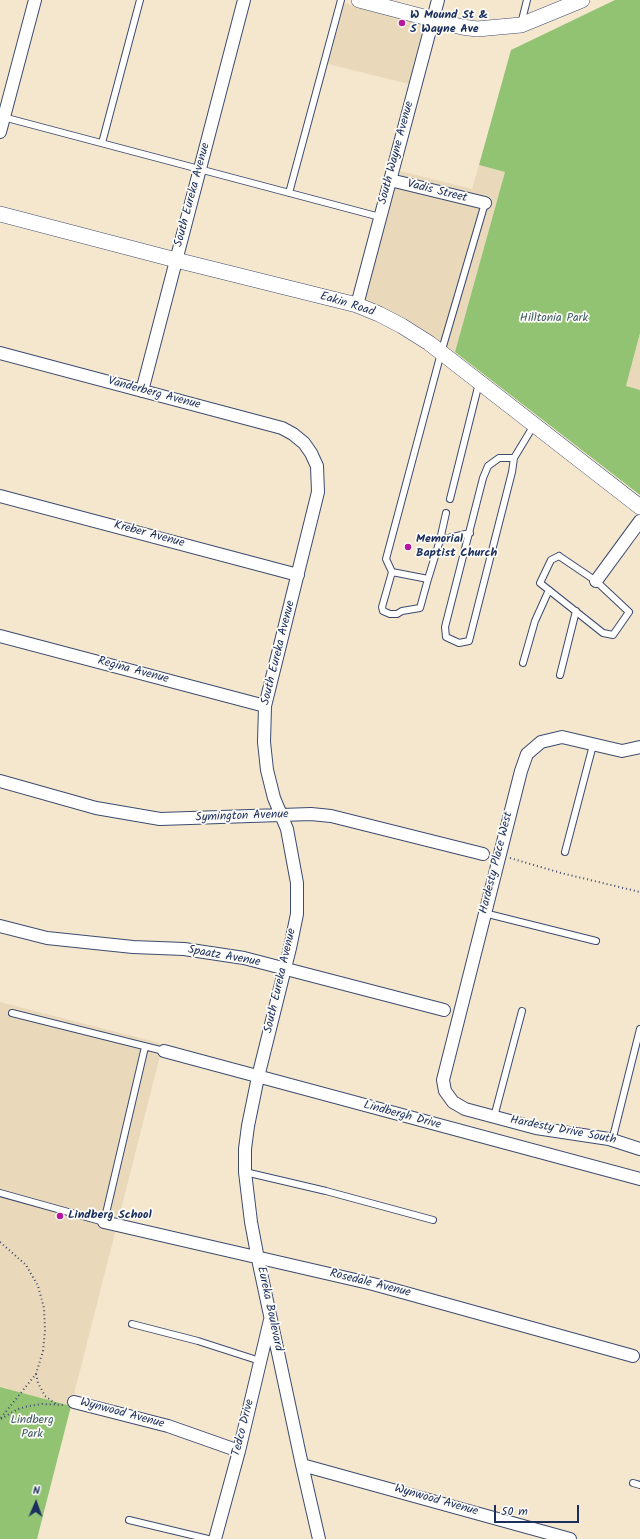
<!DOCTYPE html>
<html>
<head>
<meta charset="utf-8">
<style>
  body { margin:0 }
  #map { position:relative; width:640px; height:1539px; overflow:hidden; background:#f4e7ce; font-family:Kalam,sans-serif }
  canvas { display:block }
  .north { position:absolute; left:16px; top:1483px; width:40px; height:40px; -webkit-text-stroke:3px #fdfcf7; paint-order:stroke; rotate:2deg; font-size:11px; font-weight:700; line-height:16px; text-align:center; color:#1b2f5e }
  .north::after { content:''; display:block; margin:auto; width:14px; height:18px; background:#1b2f5e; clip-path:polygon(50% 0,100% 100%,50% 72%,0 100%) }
  .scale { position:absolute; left:494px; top:1505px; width:85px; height:18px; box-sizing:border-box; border:2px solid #1b2f5e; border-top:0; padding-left:5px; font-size:12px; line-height:14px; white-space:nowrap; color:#1b2f5e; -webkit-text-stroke:3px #fdfcf7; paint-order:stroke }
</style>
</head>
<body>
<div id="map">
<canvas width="640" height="1539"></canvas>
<div class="north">N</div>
<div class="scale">50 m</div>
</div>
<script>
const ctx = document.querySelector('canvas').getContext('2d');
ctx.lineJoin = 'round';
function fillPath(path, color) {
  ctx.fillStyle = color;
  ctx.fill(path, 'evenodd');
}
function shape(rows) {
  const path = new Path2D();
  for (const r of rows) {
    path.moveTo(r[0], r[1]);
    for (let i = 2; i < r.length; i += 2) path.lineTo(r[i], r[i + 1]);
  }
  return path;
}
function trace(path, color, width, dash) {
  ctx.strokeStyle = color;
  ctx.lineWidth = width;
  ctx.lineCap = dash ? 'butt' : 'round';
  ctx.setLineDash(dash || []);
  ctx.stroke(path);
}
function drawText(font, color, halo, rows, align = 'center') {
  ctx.font = font + ' Kalam,sans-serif';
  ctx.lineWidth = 3.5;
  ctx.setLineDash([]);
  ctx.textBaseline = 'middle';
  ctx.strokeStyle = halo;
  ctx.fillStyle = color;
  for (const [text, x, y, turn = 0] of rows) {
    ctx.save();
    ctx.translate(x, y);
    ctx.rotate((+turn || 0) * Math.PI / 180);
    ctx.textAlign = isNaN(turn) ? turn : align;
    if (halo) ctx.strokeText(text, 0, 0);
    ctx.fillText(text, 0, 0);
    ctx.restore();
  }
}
fillPath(shape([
  [344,3,424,23,409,84,328,64],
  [479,165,505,172,455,352,434,345,360,306,400,171,472,189],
  [640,333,640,390,626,386],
  [0,1002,163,1044,71,1406,0,1387]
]), '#e9d9ba');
fillPath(shape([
  [615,0,640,0,640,333,626,386,640,390,640,495,455,352,505,172,479,165,511,50],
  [0,1387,71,1406,37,1539,0,1539]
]), '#91c373');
const service = shape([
  [521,24,527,0],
  [3,117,380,217],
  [102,143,140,0],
  [289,193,341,0],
  [514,458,499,458,488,466,483,478,445,627,446,637,459,643,469,641,512,472,514,458,534,425],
  [450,499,479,383],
  [440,540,446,513],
  [559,556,596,581,629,612,613,635,603,633,540,583,551,560,559,556],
  [392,572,386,559,441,353,485,203],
  [428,579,392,572,382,607,383,611,390,614,397,614,402,611,420,608,428,579,440,540,470,533],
  [523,663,535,621,549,590],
  [560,675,576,611],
  [565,852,593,745],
  [484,913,596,941],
  [12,1013,164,1051],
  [494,1117,522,1011],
  [612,1141,640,1029],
  [245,1172,326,1191,433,1220],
  [0,1193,104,1222,145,1047],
  [132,1324,198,1341,260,1361],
  [633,1483,640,1485],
  [129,1520,208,1539]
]);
const minor = shape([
  [0,132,35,0],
  [390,180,485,203],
  [357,305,438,0],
  [0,353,282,428,293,434,304,443,311,453,317,466,318,492,265,706,264,742,267,770,274,798,287,829,297,883,297,914,290,948,258,1077,248,1126,245,1149,245,1172,251,1222,258,1259,302,1465,319,1539],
  [142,391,244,0],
  [0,496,298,575],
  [596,581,640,521],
  [0,636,265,706],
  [640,747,622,751,562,737,541,742,527,754,521,771,443,1080,445,1091,453,1102,465,1109,536,1128,609,1139,640,1149],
  [0,781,96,808,160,819,311,814,331,816,483,854],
  [0,926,47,938,133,947,184,949,244,958,444,1010],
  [164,1051,640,1179],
  [104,1222,373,1284,633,1356],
  [74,1402,168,1426,239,1451],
  [302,1465,570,1539],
  [215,1539,239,1451,270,1320]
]);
const tertiary = shape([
  [359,0,462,27,477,29,521,25,582,0],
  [0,214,176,260,357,305,379,314,402,326,429,343,640,507]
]);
trace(service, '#3c4b6f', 8);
trace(minor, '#3c4b6f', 14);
trace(tertiary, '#3c4b6f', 16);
trace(shape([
  [510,858,561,873,640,892],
  [0,1242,26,1265,38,1286,44,1308,45,1330,43,1351,36,1374,0,1419],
  [36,1374,38,1383,45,1396,56,1404],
  [1,1419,18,1409,29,1406,42,1404,64,1405]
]), '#3c4b6f', 2, [1, 3]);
trace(service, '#fff', 6);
trace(minor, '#fff', 12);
trace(tertiary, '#fff', 15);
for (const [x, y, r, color] of [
  [402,23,4,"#b5179e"],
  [408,547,4,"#b5179e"],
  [60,1216,4,"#b5179e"]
]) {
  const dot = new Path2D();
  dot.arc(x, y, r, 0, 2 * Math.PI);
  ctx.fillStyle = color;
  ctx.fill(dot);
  trace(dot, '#fdfcf7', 1.5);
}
drawText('bold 12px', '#1b2f5e', '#fdfcf7', [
  ["W Mound St &",410,16],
  ["S Wayne Ave",410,30],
  ["Memorial",416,540],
  ["Baptist Church",416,554],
  ["Lindberg School",68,1216]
], 'left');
drawText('12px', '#1b2f5e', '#fdfcf7', [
  ["South Wayne Avenue",397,153,-75],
  ["Vadis Street",437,192,14],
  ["South Eureka Avenue",193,195,-75],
  ["Eakin Road",347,305,17],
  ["Vanderberg Avenue",154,394,15],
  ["Kreber Avenue",149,535,15],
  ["South Eureka Avenue",279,653,-76],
  ["Regina Avenue",133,671,15],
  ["Symington Avenue",242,817,-2],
  ["Hardesty Place West",497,863,-76],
  ["Spaatz Avenue",224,957,10],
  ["South Eureka Avenue",281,981,-77],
  ["Lindbergh Drive",402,1116,15],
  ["Hardesty Drive South",563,1131,11],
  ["Rosedale Avenue",370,1284,14],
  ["Eureka Boulevard",269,1309,78],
  ["Wynwood Avenue",122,1414,15],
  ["Tedco Drive",244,1428,-76],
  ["Wynwood Avenue",436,1501,16]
]);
drawText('12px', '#3e5b64', '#fdfcf7', [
  ["Hilltonia Park",554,319],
  ["Lindberg",32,1421],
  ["Park",32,1435]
]);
</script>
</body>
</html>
